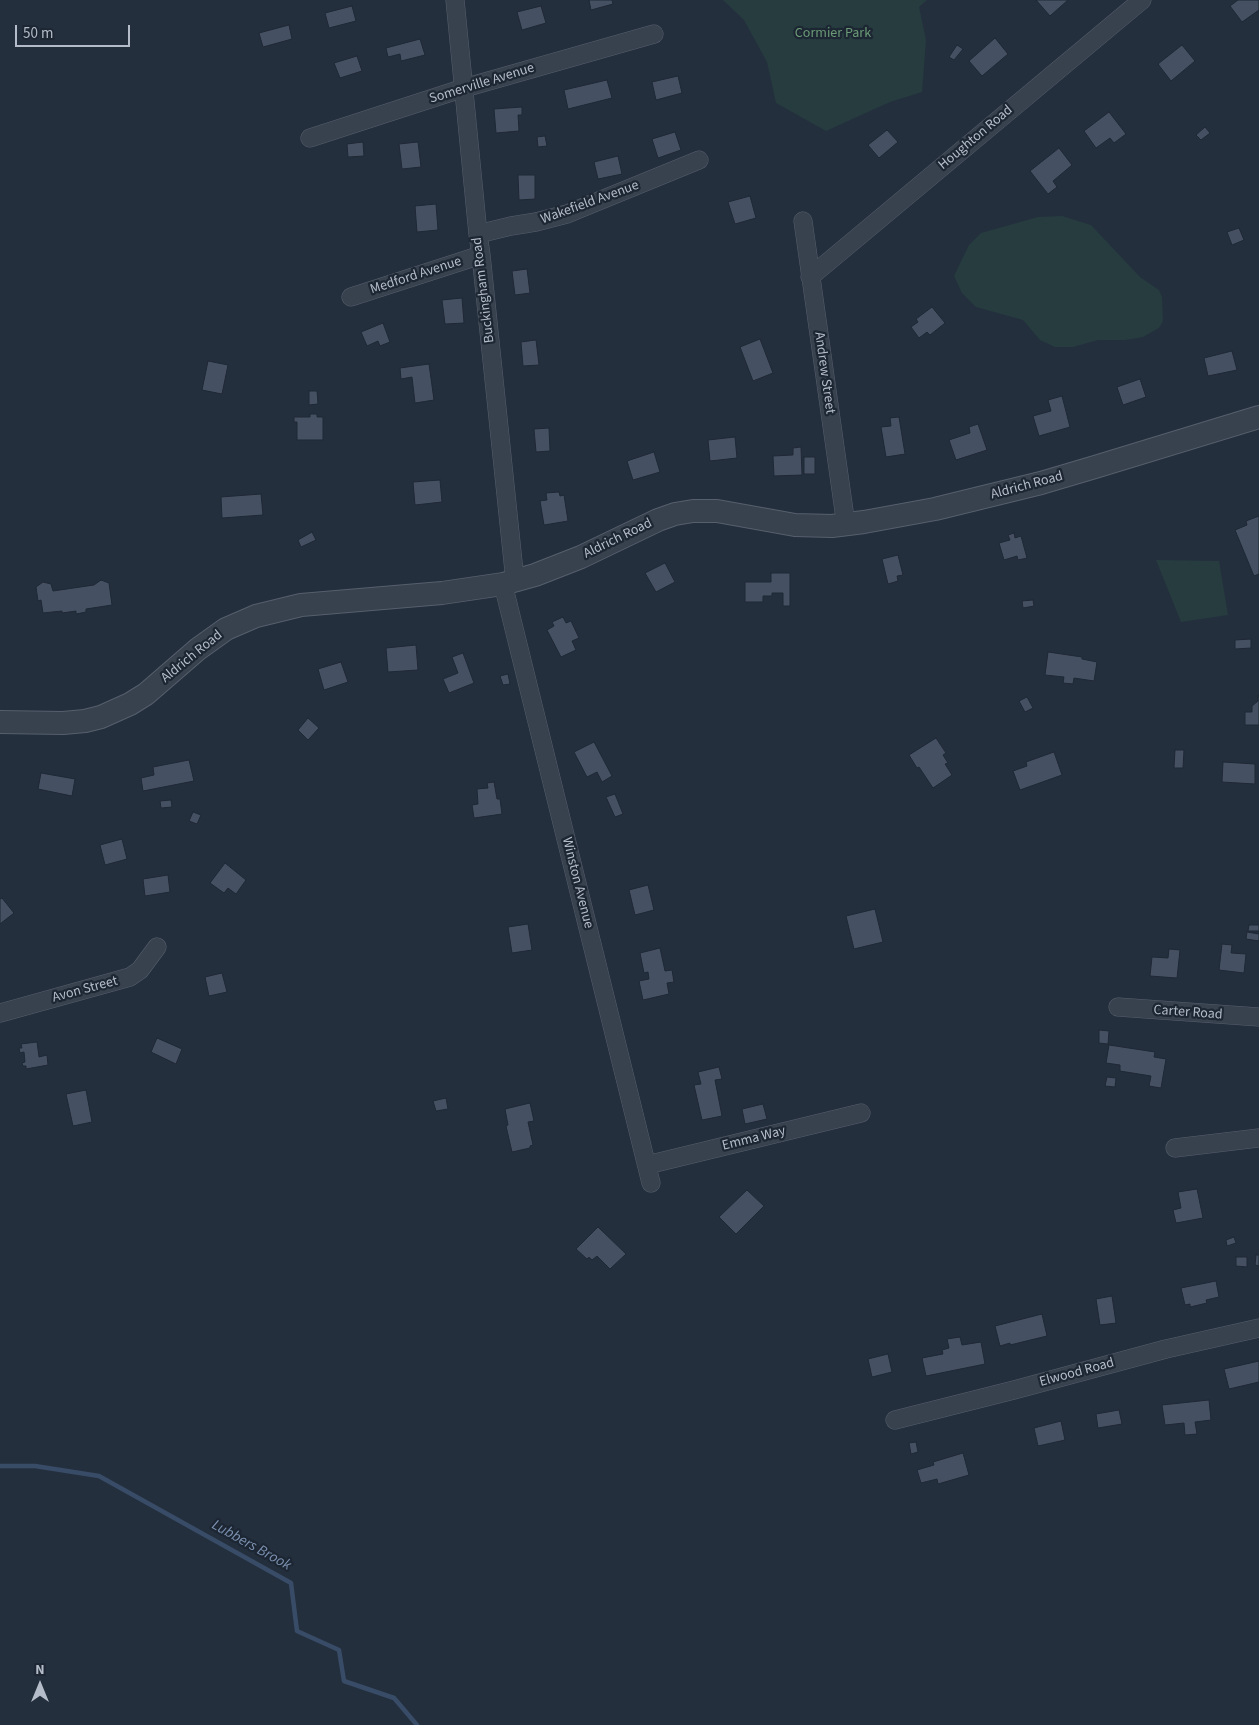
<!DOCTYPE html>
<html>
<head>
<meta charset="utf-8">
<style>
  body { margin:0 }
  #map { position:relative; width:1259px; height:1725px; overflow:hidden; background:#242f3e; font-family:"Source Sans 3",sans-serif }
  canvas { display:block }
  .north { position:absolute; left:15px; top:1660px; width:50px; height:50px; -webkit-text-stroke:4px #1d2633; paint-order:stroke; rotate:0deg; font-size:14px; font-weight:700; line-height:20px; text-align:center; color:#b4bcc9 }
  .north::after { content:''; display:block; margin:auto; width:18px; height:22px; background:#b4bcc9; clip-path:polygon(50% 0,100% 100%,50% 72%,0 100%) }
  .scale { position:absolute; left:15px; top:25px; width:115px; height:22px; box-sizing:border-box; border:2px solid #b4bcc9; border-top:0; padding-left:6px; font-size:15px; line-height:18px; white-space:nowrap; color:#b4bcc9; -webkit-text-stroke:4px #1d2633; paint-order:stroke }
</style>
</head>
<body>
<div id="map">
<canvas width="1259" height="1725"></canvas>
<div class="north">N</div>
<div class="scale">50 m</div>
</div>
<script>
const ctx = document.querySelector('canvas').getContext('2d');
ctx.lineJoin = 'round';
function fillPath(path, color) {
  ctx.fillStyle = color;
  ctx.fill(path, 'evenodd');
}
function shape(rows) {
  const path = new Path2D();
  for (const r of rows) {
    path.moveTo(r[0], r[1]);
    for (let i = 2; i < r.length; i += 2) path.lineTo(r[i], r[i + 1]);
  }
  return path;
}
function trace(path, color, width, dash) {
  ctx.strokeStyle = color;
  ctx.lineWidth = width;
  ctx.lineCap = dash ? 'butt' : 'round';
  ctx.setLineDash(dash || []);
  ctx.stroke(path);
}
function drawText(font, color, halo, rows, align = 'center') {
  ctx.font = font + ' "Source Sans 3",sans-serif';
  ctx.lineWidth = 4.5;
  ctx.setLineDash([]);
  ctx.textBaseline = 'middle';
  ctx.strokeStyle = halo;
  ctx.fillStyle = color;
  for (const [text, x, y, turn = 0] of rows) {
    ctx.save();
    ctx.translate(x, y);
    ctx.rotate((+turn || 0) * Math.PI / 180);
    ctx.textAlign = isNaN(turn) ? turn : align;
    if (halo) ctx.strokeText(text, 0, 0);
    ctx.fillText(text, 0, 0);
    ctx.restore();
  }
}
fillPath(shape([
  [723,0,927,0,919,7,926,40,922,92,890,102,826,131,776,103,767,62,744,20],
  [1062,216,1091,225,1140,277,1159,290,1162,297,1163,321,1159,328,1143,337,1125,340,1098,340,1073,347,1055,347,1040,340,1023,320,976,307,962,293,954,276,969,245,981,233,1038,217],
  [1156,560,1219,561,1228,615,1181,622]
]), '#263c3f');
trace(shape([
  [0,1466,35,1466,99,1476,291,1583,297,1631,339,1650,344,1681,394,1698,417,1725]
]), '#394c67', 4.5);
const building = shape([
  [589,0,612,0,613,4,591,10,589,0],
  [1036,0,1068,0,1050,16,1036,0],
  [1238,0,1259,0,1259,10,1242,22,1230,6,1238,0],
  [352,6,356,21,329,28,325,13,352,6],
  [541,6,546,23,522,30,517,12,541,6],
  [289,25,292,39,263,47,259,33,289,25],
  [995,38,1008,54,982,76,969,61,995,38],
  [420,39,425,55,401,61,400,54,388,57,386,48,420,39],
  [957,45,963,49,954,60,949,57,957,45],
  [1182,45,1195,61,1171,81,1158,64,1182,45],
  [357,56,362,71,340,78,334,63,357,56],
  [678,76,682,93,656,100,652,82,678,76],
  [607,80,612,98,568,109,564,90,607,80],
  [522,107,522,115,518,115,519,131,496,133,494,109,522,107],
  [1109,112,1126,134,1114,143,1110,138,1096,148,1084,131,1109,112],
  [1205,127,1210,133,1201,140,1196,135,1205,127],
  [887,130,898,142,879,158,868,145,887,130],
  [675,132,681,150,658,158,652,139,675,132],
  [545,136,547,146,538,147,537,137,545,136],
  [363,142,364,156,348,157,347,144,363,142],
  [418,142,421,167,402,169,399,144,418,142],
  [1059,148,1072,165,1053,181,1057,187,1048,194,1030,171,1059,148],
  [618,156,622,174,598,179,594,162,618,156],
  [518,175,535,175,535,199,519,200,518,175],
  [750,196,756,218,735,224,728,202,750,196],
  [436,204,438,230,417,232,415,206,436,204],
  [1239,228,1244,240,1232,245,1227,232,1239,228],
  [527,269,530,293,515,295,512,271,527,269],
  [462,298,464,323,445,324,442,300,462,298],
  [932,307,945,323,930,335,927,332,919,338,911,327,918,322,916,319,932,307],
  [383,323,390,342,380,346,378,341,367,346,361,332,383,323],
  [760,339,773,373,753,381,740,347,760,339],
  [536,340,539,365,523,366,521,342,536,340],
  [1232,351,1237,370,1208,376,1204,358,1232,351],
  [208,361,228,365,222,394,202,390,208,361],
  [429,364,434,400,415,403,412,377,401,379,400,368,429,364],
  [1140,379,1146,397,1123,405,1117,387,1140,379],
  [309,391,317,391,318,404,309,405,309,391],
  [1062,396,1070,427,1039,436,1033,416,1051,411,1048,400,1062,396],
  [310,414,317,414,317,417,323,417,323,440,297,440,297,422,294,422,294,417,310,417,310,414],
  [899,417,905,454,886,457,881,427,891,426,890,418,899,417],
  [978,424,987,450,956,460,949,440,970,433,969,427,978,424],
  [549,428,550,451,536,452,534,429,549,428],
  [735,437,737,458,710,461,708,440,735,437],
  [801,447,802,475,774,476,773,456,793,455,793,448,801,447],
  [654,452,660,472,633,480,627,461,654,452],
  [804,457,815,457,815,474,804,474,804,457],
  [440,480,442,502,415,505,413,482,440,480],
  [559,492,560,496,564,495,568,521,544,525,540,501,547,500,546,493,559,492],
  [261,494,263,515,222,518,221,497,261,494],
  [1259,516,1259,574,1254,576,1235,530,1247,525,1246,521,1259,516],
  [312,532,316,540,301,547,298,540,312,532],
  [1014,533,1015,538,1021,536,1027,558,1018,560,1017,556,1004,560,999,543,1010,540,1008,535,1014,533],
  [898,555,903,575,897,576,898,581,888,584,882,559,898,555],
  [665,563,675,582,656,592,645,573,665,563],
  [771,573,790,573,790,606,783,606,783,593,772,593,772,596,763,596,763,602,745,602,745,582,771,582,771,573],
  [101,580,109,583,112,605,86,609,86,612,76,614,76,611,62,613,62,611,43,613,41,600,38,601,36,587,43,582,51,584,53,591,94,585,101,580],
  [1033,600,1034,606,1023,608,1022,601,1033,600],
  [563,617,566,623,571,621,579,638,572,641,576,650,561,657,547,630,554,626,552,622,563,617],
  [1251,639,1251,648,1235,649,1235,640,1251,639],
  [416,645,418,670,388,672,386,648,416,645],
  [1048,652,1082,657,1082,659,1097,662,1094,681,1074,678,1073,684,1063,683,1064,677,1045,675,1048,652],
  [463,653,474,683,449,693,443,679,458,673,452,657,463,653],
  [341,662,348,682,324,690,318,669,341,662],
  [508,674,510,684,503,685,500,676,508,674],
  [1258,696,1259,696,1259,725,1245,725,1245,712,1252,712,1252,706,1258,701,1258,696],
  [1027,697,1033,708,1025,712,1019,701,1027,697],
  [308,718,319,728,308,740,298,730,308,718],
  [936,738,946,753,943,755,948,763,945,764,952,775,933,788,919,767,917,768,909,755,936,738],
  [594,742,612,776,602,782,597,772,587,777,574,752,594,742],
  [1175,750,1184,750,1183,768,1174,768,1175,750],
  [1054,752,1062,775,1020,790,1013,771,1027,766,1026,762,1054,752],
  [189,760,194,781,143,791,141,778,154,775,153,767,189,760],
  [1223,762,1255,764,1255,784,1222,782,1223,762],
  [41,773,75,779,72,796,38,789,41,773],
  [494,782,497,799,500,799,502,814,474,818,472,805,478,804,477,789,488,788,487,783,494,782],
  [615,794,623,814,615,817,606,797,615,794],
  [171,800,172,807,161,808,160,801,171,800],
  [193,812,201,815,197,824,189,821,193,812],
  [122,839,127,859,105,865,100,845,122,839],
  [225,863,246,880,236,894,228,888,224,893,210,883,225,863],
  [168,875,170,892,145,896,143,879,168,875],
  [648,885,654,910,635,915,629,890,648,885],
  [2,898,14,913,0,924,0,899,2,898],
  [875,909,883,942,854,949,846,916,875,909],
  [528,924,532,950,512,953,508,927,528,924],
  [1249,925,1259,925,1259,931,1248,931,1249,925],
  [1247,932,1259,934,1259,941,1246,939,1247,932],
  [1222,944,1232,945,1231,953,1246,954,1244,973,1219,970,1222,944],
  [660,948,665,971,672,970,674,982,667,983,669,994,643,1000,639,981,649,979,648,972,644,973,640,953,660,948],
  [1169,949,1180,950,1177,978,1150,976,1152,957,1168,958,1169,949],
  [222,973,227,992,209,996,205,977,222,973],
  [1099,1030,1109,1031,1108,1044,1099,1043,1099,1030],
  [157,1038,182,1049,176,1064,151,1052,157,1038],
  [37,1042,39,1057,47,1055,48,1065,26,1069,26,1066,23,1066,22,1063,25,1062,24,1052,20,1053,19,1048,22,1048,21,1044,37,1042],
  [1109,1045,1155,1052,1154,1057,1166,1059,1161,1088,1149,1086,1151,1076,1120,1071,1120,1065,1106,1063,1109,1045],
  [719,1067,722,1079,715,1080,722,1116,702,1120,694,1085,701,1084,698,1072,719,1067],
  [1107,1077,1116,1078,1115,1087,1105,1086,1107,1077],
  [86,1090,92,1122,73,1126,66,1094,86,1090],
  [446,1098,448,1109,436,1111,433,1101,446,1098],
  [530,1103,534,1121,528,1122,533,1145,530,1146,530,1148,512,1152,506,1126,508,1125,505,1109,530,1103],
  [763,1104,767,1119,745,1124,742,1109,763,1104],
  [1197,1189,1203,1218,1176,1223,1173,1210,1181,1208,1178,1192,1197,1189],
  [747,1190,764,1206,736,1234,719,1217,747,1190],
  [598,1227,626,1254,610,1269,597,1256,592,1260,589,1257,587,1259,576,1249,598,1227],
  [1234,1237,1236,1243,1227,1246,1226,1240,1234,1237],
  [1256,1255,1259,1255,1259,1266,1255,1265,1256,1255],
  [1236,1257,1247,1257,1247,1267,1236,1266,1236,1257],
  [1216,1281,1219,1297,1206,1300,1207,1303,1190,1307,1190,1304,1185,1305,1181,1288,1216,1281],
  [1112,1296,1116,1323,1100,1325,1096,1299,1112,1296],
  [1042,1314,1047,1336,1010,1345,1010,1343,1000,1346,995,1326,1042,1314],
  [960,1337,962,1345,981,1342,985,1364,926,1376,922,1358,943,1354,942,1350,949,1348,947,1339,960,1337],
  [888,1354,892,1372,872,1377,868,1359,888,1354],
  [1259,1361,1259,1382,1229,1389,1224,1369,1259,1361],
  [1209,1400,1211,1420,1195,1422,1197,1434,1185,1435,1184,1423,1165,1425,1162,1405,1209,1400],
  [1119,1410,1122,1424,1098,1428,1096,1414,1119,1410],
  [1061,1421,1065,1440,1038,1446,1034,1428,1061,1421],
  [916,1442,918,1452,911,1454,909,1443,916,1442],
  [963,1453,969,1475,938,1484,937,1479,921,1483,917,1470,934,1465,933,1462,963,1453]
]);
fillPath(building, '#455162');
trace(building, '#1f2835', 1);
const minor = shape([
  [455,0,478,234,481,255,515,581],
  [310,138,464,88,654,34],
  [803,221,846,525],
  [478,234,511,226,536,222,567,214,699,160],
  [810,277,1142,0],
  [351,297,481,255],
  [503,584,651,1183],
  [1118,1007,1259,1017],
  [0,1013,130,977,140,970,157,947],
  [1175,1148,1259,1138],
  [647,1165,861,1113],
  [895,1420,1014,1390,1166,1349,1259,1328]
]);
const tertiary = shape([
  [0,722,63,723,85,721,101,717,130,704,146,694,198,649,226,629,256,616,301,605,442,593,503,584,535,575,581,557,658,520,675,514,693,511,717,511,795,525,832,526,864,522,935,509,1041,483,1095,467,1259,417]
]);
trace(minor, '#565f6c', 19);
trace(tertiary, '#565f6c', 24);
trace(minor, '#38414e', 18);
trace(tertiary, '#38414e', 22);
drawText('14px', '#6b9a76', '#1d2633', [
  ["Cormier Park",833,34]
]);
drawText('14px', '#b4bcc9', '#1d2633', [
  ["Somerville Avenue",482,84,-17],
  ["Houghton Road",976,138,-40],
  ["Wakefield Avenue",590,203,-20],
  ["Medford Avenue",416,276,-18],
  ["Buckingham Road",484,290,-97],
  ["Andrew Street",824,373,82],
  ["Aldrich Road",1027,486,-15],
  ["Aldrich Road",618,539,-26],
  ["Aldrich Road",192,657,-39],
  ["Winston Avenue",577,883,76],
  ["Avon Street",85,990,-15],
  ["Carter Road",1188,1013,4],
  ["Emma Way",754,1139,-14],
  ["Elwood Road",1077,1373,-15]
]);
drawText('italic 15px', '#7c92b1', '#1d2633', [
  ["Lubbers Brook",251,1546,29]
]);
</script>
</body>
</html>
